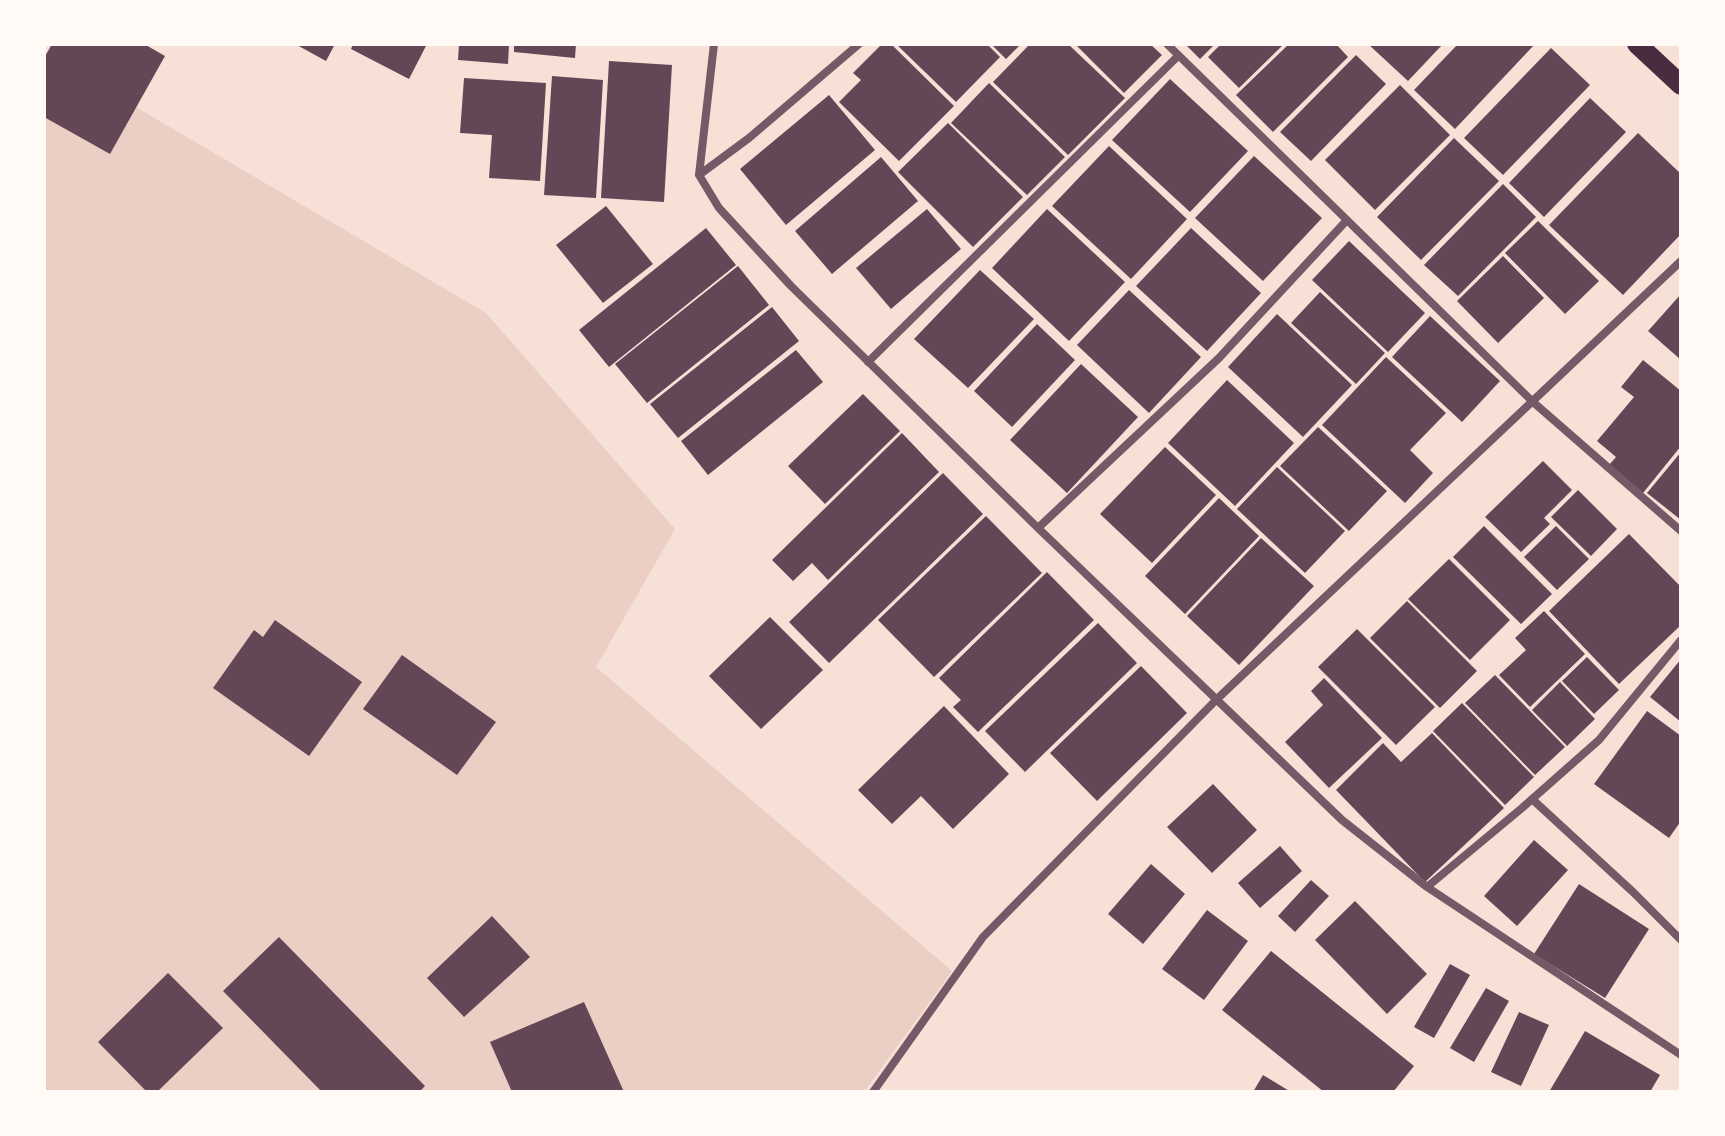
<!DOCTYPE html>
<html>
<head>
<meta charset="utf-8">
<style>
  body { margin:0 }
  #map { position:relative; width:1725px; height:1136px; overflow:hidden; background:#f7e1d7; font-family:"Fira Sans Condensed",sans-serif }
  canvas { display:block }
  .frame { position:absolute; inset:0; border:46px solid #fffaf5; pointer-events:none }
</style>
</head>
<body>
<div id="map">
<canvas width="1725" height="1136"></canvas>
<div class="frame"></div>
</div>
<script>
const ctx = document.querySelector('canvas').getContext('2d');
ctx.lineJoin = 'round';
function fillPath(path, color) {
  ctx.fillStyle = color;
  ctx.fill(path, 'evenodd');
}
function shape(rows) {
  const path = new Path2D();
  for (const r of rows) {
    path.moveTo(r[0], r[1]);
    for (let i = 2; i < r.length; i += 2) path.lineTo(r[i], r[i + 1]);
  }
  return path;
}
function trace(path, color, width, dash) {
  ctx.strokeStyle = color;
  ctx.lineWidth = width;
  ctx.lineCap = dash ? 'butt' : 'round';
  ctx.setLineDash(dash || []);
  ctx.stroke(path);
}
fillPath(shape([
  [44,53,486,313,675,529,596,667,952,971,864,1092,44,1092]
]), '#ebcfc5');
fillPath(shape([
  [52,44,144,44,165,56,110,154,44,117,44,58],
  [295,44,335,44,326,61],
  [353,44,427,44,409,79,351,49],
  [459,44,509,44,508,64,458,60],
  [514,44,576,44,575,58,514,52],
  [882,44,891,44,954,106,899,161,839,102,861,80,853,73],
  [896,44,987,44,1000,57,956,102],
  [991,44,1021,44,1006,59],
  [1030,44,1068,44,1125,98,1068,155,993,82],
  [1075,44,1150,44,1162,55,1124,93],
  [1185,44,1215,44,1200,59],
  [1221,44,1284,44,1239,88,1208,57],
  [1289,44,1336,44,1348,57,1273,132,1236,95],
  [1368,44,1443,44,1408,81],
  [1458,44,1535,44,1455,129,1414,90],
  [1551,48,1590,85,1503,175,1464,138],
  [1356,55,1386,84,1311,161,1280,132],
  [609,61,672,65,664,202,601,198],
  [552,76,603,80,596,198,544,195],
  [464,78,546,83,540,181,489,178,492,135,460,133],
  [1170,79,1248,151,1190,212,1112,140],
  [989,83,1065,157,1027,195,951,123],
  [1400,85,1450,135,1375,210,1325,160],
  [829,95,875,150,786,225,740,169],
  [1590,98,1626,132,1544,217,1509,183],
  [948,123,1023,197,973,247,898,172],
  [1638,133,1681,174,1681,234,1623,295,1549,225],
  [1454,138,1499,181,1421,260,1377,217],
  [1109,146,1187,219,1131,279,1052,206],
  [1254,156,1322,218,1263,281,1195,218],
  [881,157,918,201,832,274,795,231],
  [1503,184,1536,217,1458,296,1424,265],
  [606,206,653,264,603,303,556,245],
  [927,209,961,249,891,309,856,268],
  [1047,209,1125,282,1069,341,992,268],
  [1538,221,1599,281,1565,314,1505,253],
  [706,228,736,265,609,367,579,330],
  [1191,228,1261,293,1207,351,1136,286],
  [1349,241,1425,313,1388,352,1312,280],
  [1503,256,1544,298,1498,343,1457,301],
  [738,266,769,305,647,403,615,364],
  [980,270,1034,319,968,388,914,339],
  [1129,290,1201,357,1149,413,1077,345],
  [1320,292,1385,353,1356,384,1291,323],
  [1681,294,1681,360,1648,331],
  [772,307,799,341,678,438,650,404],
  [1277,314,1352,385,1303,437,1228,367],
  [1430,316,1500,381,1462,422,1392,357],
  [1037,324,1075,360,1012,427,974,391],
  [796,350,823,382,708,475,681,441],
  [1386,357,1446,413,1410,450,1433,473,1405,503,1322,425],
  [1643,360,1681,391,1681,446,1643,493,1609,465,1616,457,1597,441,1634,397,1621,387],
  [1081,364,1138,417,1067,493,1010,440],
  [1227,380,1294,443,1235,506,1168,443],
  [863,394,900,431,825,504,788,466],
  [1318,427,1387,491,1349,531,1280,466],
  [902,433,939,472,828,580,812,563,793,581,772,560],
  [1165,447,1216,495,1152,563,1100,514],
  [1681,452,1681,520,1647,493],
  [1543,461,1572,490,1544,518,1550,524,1521,552,1485,517],
  [1277,467,1345,531,1305,573,1237,509],
  [943,473,983,514,829,663,789,622],
  [1578,490,1617,529,1591,556,1551,517],
  [1219,498,1259,536,1185,614,1145,576],
  [986,516,1042,573,934,677,878,620],
  [1484,526,1552,594,1521,624,1453,557],
  [1556,526,1589,559,1557,590,1524,557],
  [1629,534,1681,587,1681,625,1619,684,1549,611],
  [1261,538,1314,586,1239,665,1187,616],
  [1449,559,1510,620,1470,660,1408,599],
  [1047,572,1094,620,978,732,953,707,961,700,939,678],
  [1407,601,1477,671,1440,708,1370,638],
  [1544,611,1585,654,1530,707,1499,675,1526,650,1515,638],
  [770,617,823,670,761,729,709,676],
  [275,620,362,682,309,756,213,688,254,630,263,637],
  [1098,623,1137,663,1025,772,985,731],
  [1357,629,1435,707,1396,745,1318,667],
  [402,655,496,722,457,775,363,709],
  [1587,657,1619,690,1594,714,1562,681],
  [1681,659,1681,722,1650,697],
  [1141,666,1187,713,1097,801,1050,753],
  [1495,675,1565,747,1535,775,1465,703],
  [1324,678,1382,738,1329,788,1285,742,1323,705,1311,691],
  [1560,682,1595,719,1567,746,1532,710],
  [1462,703,1534,777,1505,805,1433,731],
  [944,706,1009,774,953,829,921,796,892,824,858,790],
  [1647,711,1681,736,1681,821,1669,838,1594,784],
  [1432,733,1504,808,1425,882,1336,790,1383,743,1401,762],
  [1213,784,1257,830,1212,873,1167,827],
  [1534,840,1568,870,1517,926,1484,896],
  [1280,846,1302,871,1260,908,1238,883],
  [1151,864,1185,894,1143,944,1108,914],
  [1311,880,1329,896,1295,932,1278,916],
  [1579,884,1649,929,1605,998,1534,954],
  [1355,901,1427,974,1387,1014,1315,940],
  [1207,910,1248,941,1204,1000,1162,969],
  [492,916,530,957,464,1017,427,978],
  [279,937,425,1086,419,1092,322,1092,223,991],
  [1271,951,1414,1066,1393,1092,1324,1092,1222,1010],
  [1450,964,1470,975,1434,1038,1414,1027],
  [168,973,223,1028,157,1092,147,1092,98,1042],
  [1486,988,1509,1001,1474,1062,1450,1048],
  [584,1002,624,1092,512,1092,490,1042],
  [1519,1012,1549,1025,1521,1086,1491,1072],
  [1585,1031,1660,1075,1650,1092,1549,1092],
  [1263,1075,1291,1092,1253,1092]
]), '#644757');
trace(shape([
  [714,44,699,175,719,208,791,286,1038,528,1342,820,1427,887,1681,1055],
  [1167,44,1533,402,1681,531],
  [699,175,749,138,859,44],
  [868,362,1178,56],
  [1038,528,1219,358,1347,220],
  [1532,799,1633,892,1681,940],
  [1427,887,1522,808,1599,740,1681,640],
  [873,1092,983,937,1216,700,1681,261]
]), '#755966', 8);
trace(shape([
  [1637,44,1681,85]
]), '#4a2c40', 20);
</script>
</body>
</html>
